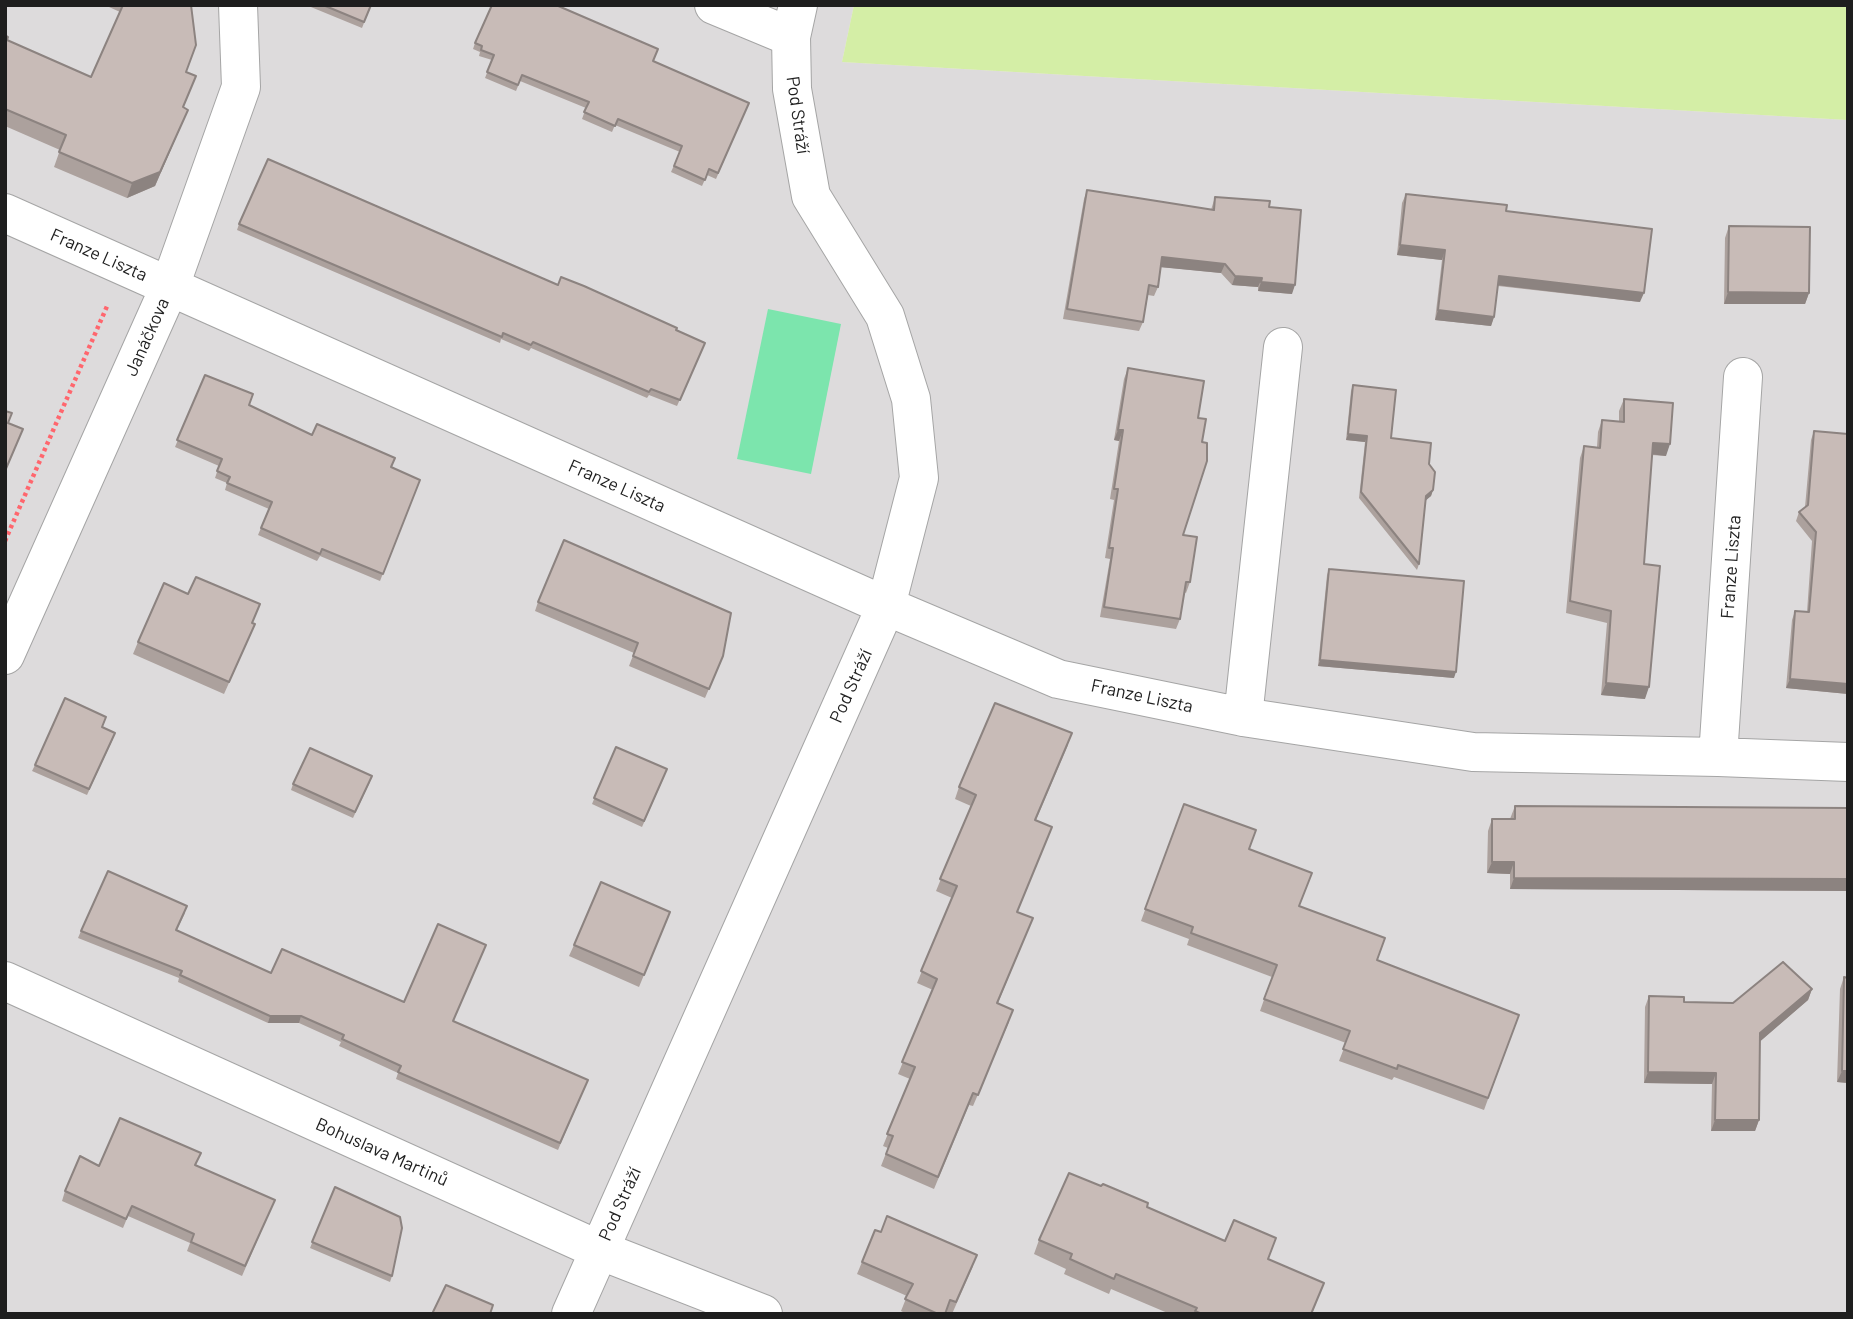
<!DOCTYPE html>
<html>
<head>
<meta charset="utf-8">
<style>
  body { margin:0 }
  #map { position:relative; width:1853px; height:1319px; overflow:hidden; background:#f0eae4; font-family:Barlow,sans-serif }
  canvas { display:block }
  .frame { position:absolute; inset:0; border:7px solid #1e1e1e; pointer-events:none }
</style>
</head>
<body>
<div id="map">
<canvas width="1853" height="1319"></canvas>
<div class="frame"></div>
</div>
<script>
const ctx = document.querySelector('canvas').getContext('2d');
ctx.lineJoin = 'round';
function fillPath(path, color) {
  ctx.fillStyle = color;
  ctx.fill(path, 'evenodd');
}
function shape(rows) {
  const path = new Path2D();
  for (const r of rows) {
    path.moveTo(r[0], r[1]);
    for (let i = 2; i < r.length; i += 2) path.lineTo(r[i], r[i + 1]);
  }
  return path;
}
function trace(path, color, width, dash) {
  ctx.strokeStyle = color;
  ctx.lineWidth = width;
  ctx.lineCap = dash ? 'butt' : 'round';
  ctx.setLineDash(dash || []);
  ctx.stroke(path);
}
function drawText(font, color, halo, rows, align = 'center') {
  ctx.font = font + ' Barlow,sans-serif';
  ctx.lineWidth = 6;
  ctx.setLineDash([]);
  ctx.textBaseline = 'middle';
  ctx.strokeStyle = halo;
  ctx.fillStyle = color;
  for (const [text, x, y, turn = 0] of rows) {
    ctx.save();
    ctx.translate(x, y);
    ctx.rotate((+turn || 0) * Math.PI / 180);
    ctx.textAlign = isNaN(turn) ? turn : align;
    if (halo) ctx.strokeText(text, 0, 0);
    ctx.fillText(text, 0, 0);
    ctx.restore();
  }
}
fillPath(shape([
  [5,5,854,5,842,62,1848,120,1848,1314,5,1314]
]), '#dddbdc');
fillPath(shape([
  [854,5,1848,5,1848,120,842,62]
]), '#d4eea6');
fillPath(shape([
  [768,309,841,324,811,474,737,459]
]), '#7ce5ad');
const minor = shape([
  [714,5,791,37],
  [5,213,886,606,1058,679,1243,717,1473,752,1718,757,1848,762],
  [5,655,170,286,241,87,238,5],
  [1243,717,1283,347],
  [1718,757,1743,377],
  [5,981,599,1250,763,1314],
  [571,1314,886,606,919,478,911,399,885,316,811,196,792,89,791,37,798,5]
]);
trace(minor, '#a5a5a5', 40);
trace(shape([
  [5,541,108,304]
]), '#ff666d', 4.5, [3.5, 3.5]);
trace(minor, '#fff', 38);
fillPath(shape([
  [109,5,191,5,186,72,190,91,183,108,188,110,155,186,127,198,54,167,60,150,5,126,5,35,7,40,91,77,120,12,109,7],
  [306,5,371,5,362,28],
  [475,43,654,61,749,103,716,179,707,175,702,186,671,172,680,152,615,125,612,132,582,119,586,108,520,81,516,91,485,78,492,60,479,56,480,52,473,49],
  [1087,190,1211,210,1215,197,1269,207,1292,294,1258,291,1258,287,1232,285,1221,273,1161,267,1158,287,1154,296,1148,295,1143,322,1139,331,1063,319,1084,199],
  [1406,194,1506,211,1640,302,1498,286,1494,317,1491,326,1435,320,1442,260,1397,255,1402,203],
  [239,224,558,285,676,330,705,343,677,406,649,395,647,398,531,348,529,351,501,339,500,343,237,230],
  [1729,226,1809,293,1805,304,1724,304,1725,238],
  [1128,368,1198,418,1183,535,1190,582,1186,593,1184,592,1180,619,1176,629,1100,617,1110,559,1105,558,1114,500,1110,499,1119,441,1114,440,1124,379],
  [205,375,249,405,312,435,420,480,380,581,320,556,317,561,258,535,269,509,225,490,227,483,215,478,219,466,175,447],
  [1353,385,1391,438,1429,464,1433,490,1431,496,1425,500,1419,564,1417,570,1359,498,1365,442,1346,440,1351,391],
  [1624,399,1666,456,1652,455,1644,564,1645,699,1601,695,1607,623,1566,613,1580,458,1584,446,1597,447,1598,432,1602,420,1619,422,1619,411],
  [1814,431,1848,434,1848,694,1786,688,1792,620,1795,611,1807,612,1812,541,1796,521,1799,512,1805,507,1811,440],
  [1329,569,1454,678,1318,666,1327,575],
  [538,602,723,656,705,698,629,666,634,653,535,611],
  [252,623,255,624,250,636,224,694,133,654,138,642],
  [102,728,113,739,87,795,32,771,35,765],
  [1068,745,1036,820,1052,827,1017,912,1033,918,998,1003,1009,1022,973,1106,969,1105,934,1189,881,1166,888,1148,883,1146,910,1079,898,1074,933,990,917,983,952,898,936,891,971,806,955,799,959,787],
  [616,747,665,775,642,827,592,804],
  [370,782,353,818,291,790,293,784],
  [1184,804,1249,850,1299,906,1377,960,1519,1015,1484,1110,1394,1077,1392,1080,1339,1061,1346,1043,1260,1011,1272,977,1187,945,1189,939,1141,921],
  [1515,806,1848,808,1848,891,1510,889,1510,874,1487,873,1488,831,1492,819,1510,819],
  [670,912,639,987,569,956,574,945],
  [185,913,177,930,271,973,404,1002,588,1080,558,1150,396,1079,398,1073,339,1046,341,1042,299,1023,268,1023,178,982,179,978,78,938,81,931],
  [1844,977,1848,978,1848,1083,1837,1082,1840,989],
  [1812,989,1808,1000,1760,1041,1759,1120,1755,1131,1711,1131,1712,1084,1644,1083,1645,1007,1649,996,1684,1002,1733,1003],
  [99,1166,196,1166,271,1209,242,1276,187,1251,190,1243,128,1216,123,1228,62,1201,65,1191],
  [335,1187,392,1276,390,1282,310,1248],
  [1147,1207,1268,1260,1318,1298,1312,1314,1170,1314,1111,1289,1109,1294,1064,1274,1066,1269,1034,1254,1039,1240],
  [862,1262,973,1266,952,1314,946,1312,945,1314,907,1314,901,1311,907,1296,857,1274]
]), '#aca19d');
fillPath(shape([
  [188,110,155,186,127,198,132,183],
  [1400,245,1445,250,1442,260,1397,255],
  [1162,257,1225,264,1221,273,1159,267],
  [1235,276,1262,278,1258,287,1232,285],
  [1499,276,1644,293,1640,302,1496,285],
  [1261,282,1295,285,1292,294,1258,291],
  [1728,292,1809,293,1805,304,1724,304],
  [1438,310,1494,317,1491,326,1435,320],
  [1118,430,1123,430,1119,441,1114,440],
  [1348,434,1367,436,1365,442,1346,440],
  [1653,443,1670,444,1666,456,1649,454],
  [1433,490,1431,496,1424,502,1426,496],
  [1320,660,1456,672,1454,678,1318,666],
  [1790,679,1848,684,1848,694,1786,688],
  [1606,683,1649,687,1645,699,1601,695],
  [1492,862,1514,862,1510,874,1487,873],
  [1514,878,1848,879,1848,891,1510,889],
  [1812,989,1808,1000,1756,1045,1760,1033],
  [270,1016,301,1016,299,1023,268,1023],
  [1842,1071,1848,1071,1848,1083,1837,1082],
  [1648,1072,1716,1073,1712,1084,1644,1083],
  [1715,1120,1759,1120,1755,1131,1711,1131]
]), '#8c8380');
const building = shape([
  [123,5,191,5,196,45,186,72,196,76,183,107,188,110,160,172,132,183,59,152,66,135,5,109,5,35,8,37,7,40,91,77,123,5],
  [323,5,371,5,364,22,323,5],
  [492,5,556,5,658,49,653,61,749,103,718,173,709,169,705,180,674,166,682,146,618,119,615,126,584,112,589,102,522,75,518,85,487,72,494,55,481,50,482,46,475,43,492,5],
  [268,159,558,285,561,277,584,286,677,328,676,330,705,343,680,400,651,389,649,392,533,342,531,345,503,333,502,337,239,224,268,159],
  [1087,190,1214,210,1215,197,1270,201,1269,207,1301,210,1295,285,1261,282,1262,278,1235,276,1225,264,1162,257,1158,287,1149,285,1143,322,1067,309,1087,190],
  [1406,194,1507,205,1506,211,1652,229,1644,293,1499,276,1494,317,1438,310,1445,250,1400,245,1406,194],
  [1729,226,1810,227,1809,293,1728,292,1729,226],
  [1128,368,1204,381,1198,418,1206,419,1202,442,1207,443,1207,461,1183,535,1197,537,1190,582,1186,582,1180,619,1104,607,1113,548,1109,548,1118,489,1114,489,1123,430,1118,430,1128,368],
  [205,375,253,394,249,405,312,435,317,424,395,458,391,467,420,480,383,574,322,549,320,554,261,528,272,502,227,483,230,477,217,471,222,459,177,440,205,375],
  [1353,385,1396,390,1391,438,1431,443,1429,464,1435,472,1433,490,1426,496,1419,564,1361,492,1367,436,1348,434,1353,385],
  [1624,399,1673,403,1670,444,1653,443,1644,564,1660,566,1649,687,1606,683,1611,611,1570,601,1584,446,1600,448,1602,420,1624,422,1624,399],
  [5,411,12,413,8,423,23,429,5,471,5,411],
  [1814,431,1848,434,1848,684,1790,679,1795,611,1809,612,1816,532,1799,512,1808,505,1814,431],
  [564,540,731,613,723,656,709,689,633,656,638,643,538,602,564,540],
  [1329,569,1464,581,1456,672,1320,660,1329,569],
  [196,577,260,604,252,623,255,624,229,682,138,642,164,583,188,594,196,577],
  [65,698,106,717,102,727,115,733,89,789,35,765,65,698],
  [995,703,1072,733,1035,820,1052,827,1017,912,1033,918,997,1003,1013,1010,978,1095,973,1093,938,1177,886,1154,893,1136,887,1134,915,1067,902,1062,937,979,921,971,957,886,940,879,976,795,959,787,995,703],
  [616,747,667,769,644,821,594,798,616,747],
  [310,748,372,776,355,812,293,784,310,748],
  [1184,804,1256,830,1249,849,1312,873,1299,906,1385,938,1377,960,1519,1015,1488,1098,1398,1065,1397,1069,1343,1049,1350,1031,1264,999,1277,965,1191,933,1193,927,1145,909,1184,804],
  [1515,806,1848,808,1848,879,1514,878,1514,862,1492,862,1492,819,1515,819,1515,806],
  [108,871,187,906,176,930,271,973,282,949,404,1002,438,924,486,945,453,1021,588,1080,560,1143,398,1072,401,1066,342,1039,344,1035,301,1016,270,1016,180,975,182,971,81,931,108,871],
  [601,882,670,912,644,975,574,945,601,882],
  [1783,962,1812,989,1760,1033,1759,1120,1715,1120,1716,1073,1648,1072,1649,996,1684,997,1684,1002,1733,1003,1783,962],
  [1844,977,1848,978,1848,1071,1842,1071,1844,977],
  [120,1118,201,1153,195,1165,275,1200,245,1266,191,1242,194,1234,132,1206,126,1219,65,1191,80,1156,99,1166,120,1118],
  [1069,1173,1101,1186,1103,1184,1148,1203,1147,1207,1225,1241,1234,1220,1276,1238,1268,1259,1324,1283,1311,1314,1202,1314,1195,1311,1197,1308,1116,1274,1114,1279,1070,1259,1072,1254,1039,1240,1069,1173],
  [335,1187,400,1217,402,1228,392,1276,312,1242,335,1187],
  [887,1216,977,1255,956,1302,950,1300,945,1314,938,1314,905,1299,913,1284,862,1262,875,1230,881,1232,887,1216],
  [446,1285,493,1305,490,1314,432,1314,446,1285]
]);
fillPath(building, '#c8bbb7');
trace(building, '#8c8380', 2);
drawText('18px', '#1e1e1e', '#fff', [
  ["Pod Stráží",798,115,82],
  ["Franze Liszta",99,255,24],
  ["Janáčkova",147,337,-66],
  ["Franze Liszta",617,486,24],
  ["Franze Liszta",1731,567,-86],
  ["Pod Stráží",851,686,-66],
  ["Franze Liszta",1142,696,12],
  ["Bohuslava Martinů",382,1152,24],
  ["Pod Stráží",620,1204,-66]
]);
</script>
</body>
</html>
